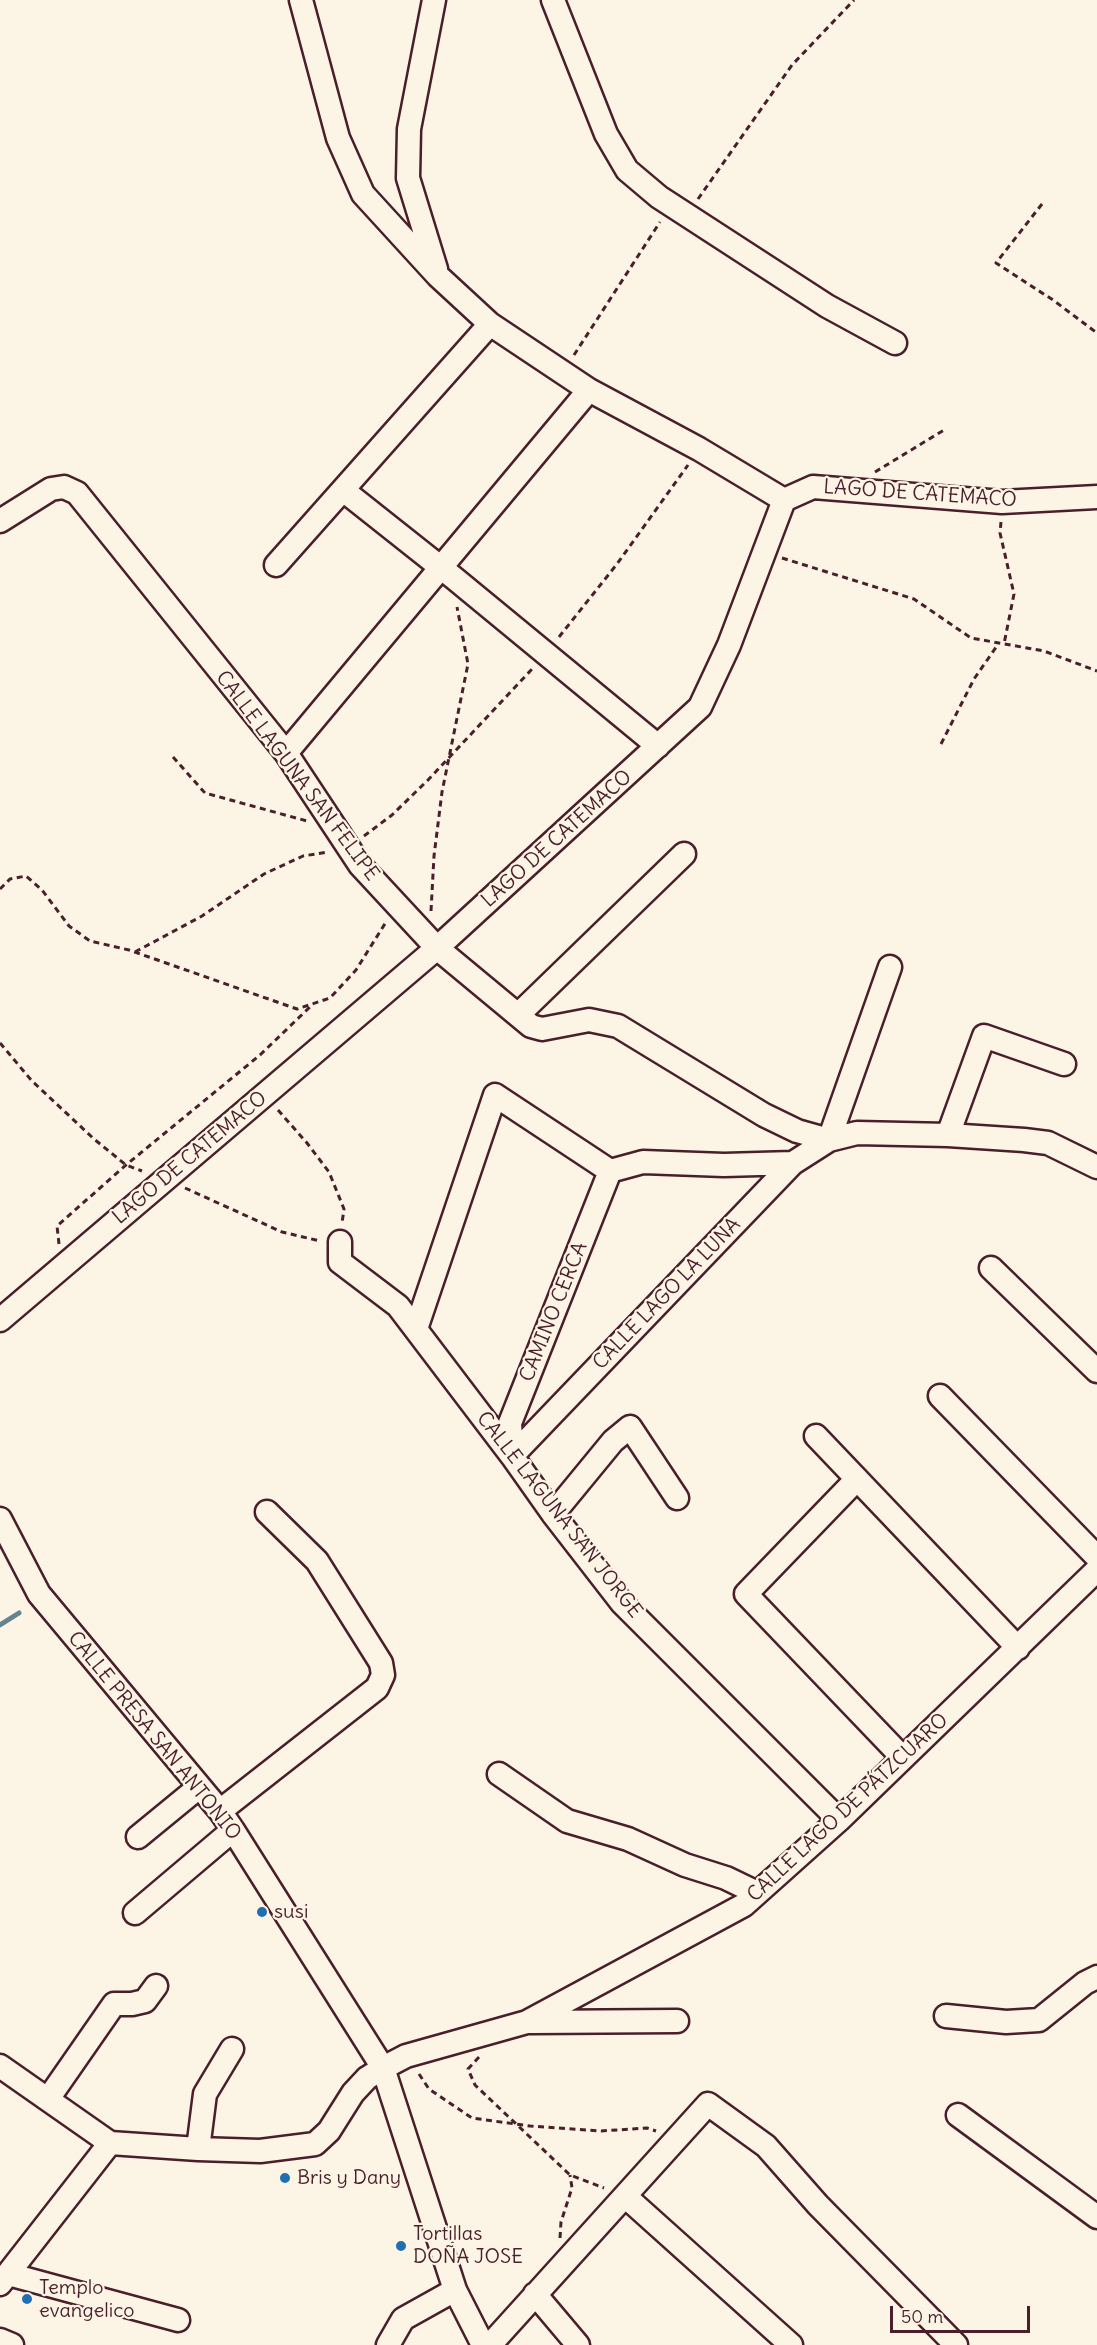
<!DOCTYPE html>
<html>
<head>
<meta charset="utf-8">
<style>
  body { margin:0 }
  #map { position:relative; width:1097px; height:2345px; overflow:hidden; background:#fcf5e5; font-family:Delius,sans-serif }
  canvas { display:block }
  .scale { position:absolute; left:890px; top:2306px; width:140px; height:27px; box-sizing:border-box; border:3px solid #4a1f2b; border-top:0; padding-left:8px; font-size:18px; line-height:21px; white-space:nowrap; color:#4a1f2b; -webkit-text-stroke:4px #fcf5e5; paint-order:stroke }
</style>
</head>
<body>
<div id="map">
<canvas width="1097" height="2345"></canvas>
<div class="scale">50 m</div>
</div>
<script>
const ctx = document.querySelector('canvas').getContext('2d');
ctx.lineJoin = 'round';
function shape(rows) {
  const path = new Path2D();
  for (const r of rows) {
    path.moveTo(r[0], r[1]);
    for (let i = 2; i < r.length; i += 2) path.lineTo(r[i], r[i + 1]);
  }
  return path;
}
function trace(path, color, width, dash) {
  ctx.strokeStyle = color;
  ctx.lineWidth = width;
  ctx.lineCap = dash ? 'butt' : 'round';
  ctx.setLineDash(dash || []);
  ctx.stroke(path);
}
function drawText(font, color, halo, rows, align = 'center') {
  ctx.font = font + ' Delius,sans-serif';
  ctx.lineWidth = 4.5;
  ctx.setLineDash([]);
  ctx.textBaseline = 'middle';
  ctx.strokeStyle = halo;
  ctx.fillStyle = color;
  for (const [text, x, y, turn = 0] of rows) {
    ctx.save();
    ctx.translate(x, y);
    ctx.rotate((+turn || 0) * Math.PI / 180);
    ctx.textAlign = isNaN(turn) ? turn : align;
    if (halo) ctx.strokeText(text, 0, 0);
    ctx.fillText(text, 0, 0);
    ctx.restore();
  }
}
trace(shape([
  [0,1625,19,1613]
]), '#658490', 5);
const minor = shape([
  [301,0,338,138,363,194,438,276,490,324,589,390,699,449,784,500],
  [434,0,409,129,408,178,436,269],
  [553,0,606,134,627,170,659,197,827,306,895,343],
  [343,490,454,578,658,746],
  [0,521,51,489,64,487,77,493,286,753,360,865,437,948,531,1026,542,1029,589,1020,618,1026,764,1115,797,1131,829,1140,857,1133,948,1135,1024,1140,1048,1143,1097,1167],
  [276,565,490,324],
  [286,753,589,390],
  [518,1015,684,854],
  [948,1135,984,1036,1064,1064],
  [340,1242,340,1262,398,1306,512,1456,553,1514,622,1603,839,1820],
  [991,1268,1097,1371],
  [0,1320,437,948,700,707,729,645,784,500,813,487,1002,502,1097,497],
  [416,1329,495,1095,610,1171,643,1162,724,1165,793,1163],
  [940,1396,1097,1557],
  [816,1436,1018,1648],
  [512,1456,793,1163,829,1140,890,967],
  [512,1456,510,1423,610,1171],
  [857,1479,746,1594,903,1758],
  [553,1514,613,1441,630,1427,677,1498],
  [0,1519,39,1594,220,1811,233,1830,383,2068,455,2290,483,2345],
  [499,1774,567,1821,628,1839,685,1865,726,1878,757,1893],
  [220,1811,377,1688,383,1675,381,1663,317,1561,267,1512],
  [138,1837,199,1787],
  [135,1913,233,1830],
  [946,2016,1006,2022,1039,2020,1085,1983,1097,1977],
  [531,2022,677,2021],
  [0,2066,110,2143],
  [48,2099,114,2004,132,2004,145,2001,156,1986],
  [958,2115,1097,2217],
  [110,2143,198,2149,260,2151,315,2144,329,2131,353,2093,367,2078,383,2068,406,2056,527,2022,744,1905,839,1820,1097,1570],
  [198,2149,205,2094,232,2049],
  [625,2196,791,2345],
  [8,2274,178,2320],
  [0,2284,110,2143],
  [535,2294,578,2345],
  [0,2340,12,2345],
  [388,2345,403,2319,455,2290],
  [490,2345,708,2104,766,2146,818,2205,956,2345]
]);
trace(minor, '#4a1f2b', 27);
trace(shape([
  [698,199,792,65,854,0],
  [1042,204,996,263,1053,300,1097,333],
  [574,355,660,222],
  [875,472,944,430],
  [1001,522,1000,533,1014,594,1004,644],
  [782,558,914,599,971,638,1044,651,1097,671],
  [559,637,617,564,688,465],
  [941,744,974,679,999,643],
  [173,757,205,793,307,821],
  [364,836,392,815,428,780,533,668],
  [0,889,10,879,26,876,42,890,69,926,90,941,129,950,297,1009,330,998,356,970,386,922],
  [431,911,434,856,442,792,468,664,457,607],
  [135,952,202,916,264,874,303,856,328,852],
  [0,1043,32,1081,94,1139,126,1165,142,1171],
  [278,1110,307,1143,329,1172,344,1209,342,1223],
  [185,1188,282,1232,320,1241],
  [59,1244,57,1226,126,1165,260,1055,312,1005],
  [479,2057,468,2069,475,2085,570,2175,604,2188],
  [419,2074,429,2089,472,2118,530,2126,601,2131,647,2128,656,2131],
  [560,2238,561,2222,572,2188,570,2175]
]), '#4a1f2b', 3, [6, 4.5]);
trace(minor, '#fcf5e5', 22);
for (const [x, y, r, color] of [
  [262,1912,6,"#1f6fb2"],
  [285,2178,6,"#1f6fb2"],
  [401,2246,6,"#1f6fb2"],
  [27,2299,6,"#1f6fb2"]
]) {
  const dot = new Path2D();
  dot.arc(x, y, r, 0, 2 * Math.PI);
  ctx.fillStyle = color;
  ctx.fill(dot);
  trace(dot, '#fcf5e5', 2);
}
drawText('20px', '#4a1f2b', '#fcf5e5', [
  ["LAGO DE CATEMACO",920,494,4],
  ["CALLE LAGUNA SAN FELIPE",297,776,53],
  ["LAGO DE CATEMACO",557,839,-42],
  ["LAGO DE CATEMACO",190,1158,-40],
  ["CALLE LAGO LA LUNA",667,1294,-46],
  ["CAMINO CERCA",554,1312,-68],
  ["CALLE LAGUNA SAN JORGE",559,1515,52],
  ["CALLE PRESA SAN ANTONIO",154,1736,51],
  ["CALLE LAGO DE PÁTZCUARO",848,1808,-43]
]);
drawText('20px', '#4a1f2b', '#fcf5e5', [
  ["susi",274,1912],
  ["Bris y Dany",297,2178],
  ["Tortillas",413,2234],
  ["DOÑA JOSE",413,2257],
  ["Templo",39,2288],
  ["evangelico",39,2311]
], 'left');
</script>
</body>
</html>
